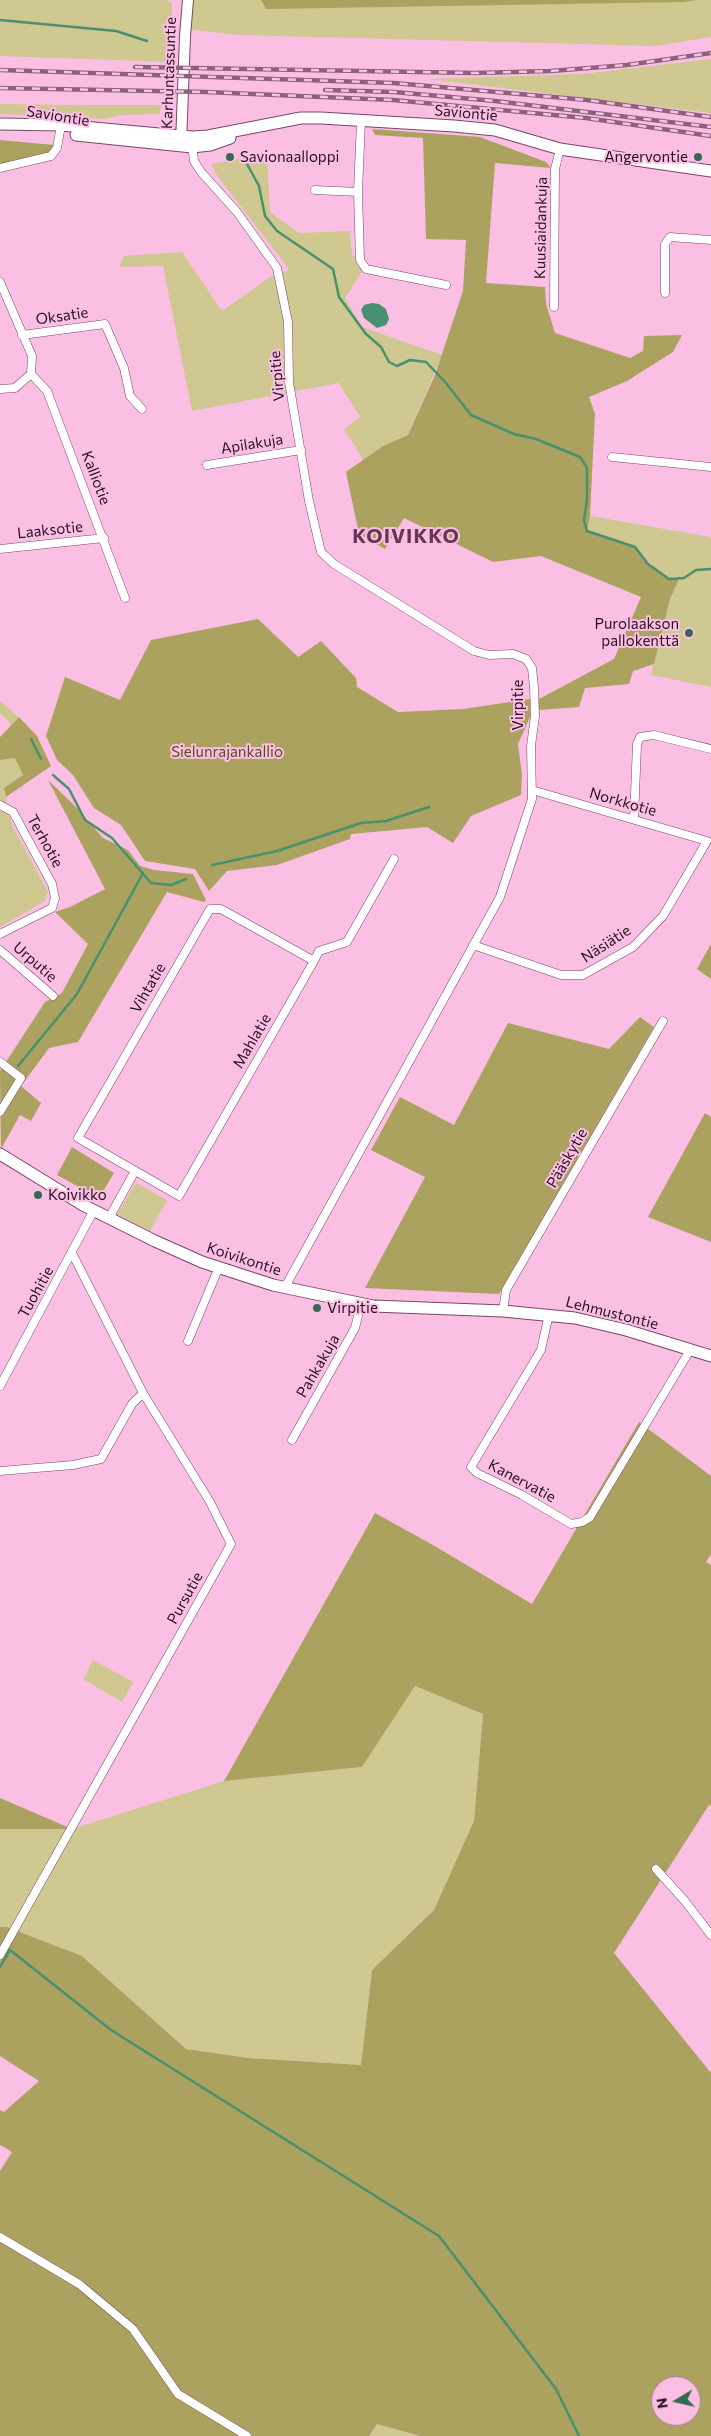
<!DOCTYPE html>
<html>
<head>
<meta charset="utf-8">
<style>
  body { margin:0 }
  #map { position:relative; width:711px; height:2436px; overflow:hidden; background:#fcbfe4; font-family:Commissioner,sans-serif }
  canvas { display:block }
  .north { position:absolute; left:651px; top:2376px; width:50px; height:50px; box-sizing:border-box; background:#fcbfe4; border:1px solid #a77995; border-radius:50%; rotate:261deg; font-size:14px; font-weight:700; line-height:20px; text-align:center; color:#27111f }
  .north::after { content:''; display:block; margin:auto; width:18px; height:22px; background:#336a51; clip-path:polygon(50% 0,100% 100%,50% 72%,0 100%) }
</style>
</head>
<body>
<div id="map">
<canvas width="711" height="2436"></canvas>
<div class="north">N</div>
</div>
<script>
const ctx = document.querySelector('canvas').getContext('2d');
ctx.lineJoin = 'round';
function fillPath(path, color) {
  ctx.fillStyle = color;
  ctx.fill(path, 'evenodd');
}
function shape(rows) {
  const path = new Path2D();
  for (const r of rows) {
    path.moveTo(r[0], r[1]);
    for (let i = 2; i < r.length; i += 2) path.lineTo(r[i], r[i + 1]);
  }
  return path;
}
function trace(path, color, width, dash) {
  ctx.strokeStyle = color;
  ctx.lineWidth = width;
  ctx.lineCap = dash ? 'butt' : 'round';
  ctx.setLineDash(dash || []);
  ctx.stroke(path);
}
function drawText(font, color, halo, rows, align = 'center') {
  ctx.font = font + ' Commissioner,sans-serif';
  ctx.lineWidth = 4;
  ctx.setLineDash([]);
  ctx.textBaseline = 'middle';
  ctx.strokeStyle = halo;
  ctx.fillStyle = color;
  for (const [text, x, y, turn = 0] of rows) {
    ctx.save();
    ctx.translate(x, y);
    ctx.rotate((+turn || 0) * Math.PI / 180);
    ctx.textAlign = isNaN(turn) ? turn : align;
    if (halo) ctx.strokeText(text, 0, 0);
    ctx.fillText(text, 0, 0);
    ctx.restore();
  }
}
fillPath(shape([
  [0,0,167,0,172,3,171,62,0,56],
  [188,0,711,0,711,37,656,46,239,35,185,29],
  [711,59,711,113,427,79,582,74],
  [0,104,60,105,162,105,159,114,122,115,106,119,0,114],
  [267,154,270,212,299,233,350,231,352,254,362,271,345,298,362,327,442,355,408,435,383,446,364,461,344,429,360,417,339,383,192,411,163,266,119,267,124,256,182,252,222,311,276,273,279,275,289,269,218,177,211,164],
  [590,516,711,537,711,687,651,675,670,599,679,579,669,579,658,571,634,547,587,531],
  [0,701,19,717,12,725,0,714],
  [15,757,23,775,4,788,11,823,48,892,45,901,0,927,0,760],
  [136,1183,167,1200,150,1231,117,1214],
  [93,1660,133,1682,122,1702,83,1679],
  [415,1686,483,1714,474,1821,434,1910,372,1970,361,2065,249,2058,186,2049,82,1956,7,1927,0,1927,0,1829,72,1829,224,1781,362,1767],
  [377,2424,420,2436,369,2436]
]), '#cfc890');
fillPath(shape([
  [261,0,696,0,684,2,266,9],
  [372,129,480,137,546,162,551,168,495,163,486,283,545,287,546,304,555,333,630,358,643,351,644,336,682,335,673,352,627,381,589,397,595,414,590,516,587,531,635,547,648,564,658,571,669,579,679,579,670,599,654,664,633,671,629,684,585,688,579,707,539,710,539,699,614,659,641,597,541,556,493,562,404,518,385,549,359,534,346,472,383,446,408,435,435,375,463,291,466,240,426,239,423,138,375,135],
  [0,140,55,145,52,151,41,157,0,165],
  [258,619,298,657,321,641,356,678,357,687,398,712,463,709,530,699,530,717,518,744,522,775,521,795,471,816,453,843,427,827,351,834,350,839,277,865,227,871,209,891,195,869,145,861,121,825,94,808,73,775,57,760,46,736,65,677,120,700,151,640],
  [19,717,37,736,51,766,6,797,4,788,23,775,15,758,0,760,0,737],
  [48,780,77,808,103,838,128,850,140,866,154,870,193,874,206,900,204,902,167,892,78,1042,49,1048,21,1086,41,1103,31,1121,20,1115,1,1149,0,1071,45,1002,62,993,88,944,55,912,70,907,105,889],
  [711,944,711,979,697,969],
  [640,1017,654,1027,499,1294,365,1288,425,1177,371,1150,400,1097,454,1125,508,1023,609,1049],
  [705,1113,711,1117,711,1242,648,1217],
  [72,1147,114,1173,99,1198,57,1175],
  [639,1422,711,1476,711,1554,706,1562,711,1565,711,1806,709,1805,614,1953,711,2073,711,2436,420,2436,377,2424,369,2436,0,2436,0,2171,12,2152,0,2145,0,2110,4,2112,39,2081,0,2056,0,1927,7,1927,82,1956,186,2049,249,2058,361,2065,372,1970,434,1910,474,1821,483,1714,415,1686,362,1767,224,1781,375,1513,433,1545,532,1604],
  [661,2386,691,2386,691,2416,661,2416],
  [0,1798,72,1829,0,1829]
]), '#aba25f');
fillPath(shape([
  [372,303,379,304,386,309,389,319,386,325,377,328,364,318,361,310,364,305]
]), '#489170');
trace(shape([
  [0,20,116,31,147,41],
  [247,164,259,186,265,216,277,231,333,269,339,297,366,334,381,347,389,362,397,366,410,360,426,362,446,383,471,415,514,434,536,439,580,457,587,468,587,500,584,520,587,531,635,547,648,564,669,579,684,578,696,570,711,569],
  [31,739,41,759],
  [53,775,69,789,85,820,112,838,151,883,171,885,186,879],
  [212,865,277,851,361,823,386,821,429,807],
  [18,1066,77,994,143,873],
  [0,1967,10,1950,111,2030,439,2236,556,2389,579,2436]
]), '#489170', 2.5);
const minor = shape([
  [361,121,358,192,360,260,366,269,446,285],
  [192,144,194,161,201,172,237,212,277,268,288,322,289,382,309,501,321,552,334,564,474,651,489,655,513,654,526,659,532,668,534,687,535,716,531,746,532,799,500,897,285,1287],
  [0,168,51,156,57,148,61,125],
  [315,190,358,192],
  [0,282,32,356,31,374],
  [665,293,665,244,670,237,711,240],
  [554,307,555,169,560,149],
  [22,335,105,324,124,368,130,396,142,409],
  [31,374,47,391,125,598],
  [0,389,15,388,31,374],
  [612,457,711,467],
  [207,465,301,450],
  [0,549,104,538],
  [0,805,13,812,52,884,55,898,52,908,0,934],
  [634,819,637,744,640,737,654,735,711,749],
  [473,945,561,975,583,975,633,947,663,916,707,841,532,790],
  [0,950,53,996],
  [314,961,221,909,210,909,78,1138,179,1196,290,1003,314,961,319,951,347,942,394,859],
  [0,1062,21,1078,0,1112],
  [109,1218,135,1171],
  [503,1311,506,1290,663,1021],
  [549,1314,541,1350,471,1467,477,1473,522,1495,571,1524,582,1522,590,1517,690,1350],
  [188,1341,219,1267],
  [0,1386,94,1210],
  [292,1440,355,1328,361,1304],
  [0,1471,73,1465,101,1459,132,1404,143,1393],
  [656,1869,684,1900,711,1935],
  [0,1955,231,1544,210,1502,143,1393,72,1253],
  [0,2237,79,2284,133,2329,178,2394,247,2436]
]);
const tertiary = shape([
  [181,144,185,36,188,0]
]);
const secondary = shape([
  [0,124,61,125,192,137,208,136,301,118,321,118,454,126,495,130,560,149,711,171],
  [76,135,192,147,210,145,230,138],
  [0,1154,83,1205,155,1241,202,1262,273,1285,373,1306,503,1311,575,1318,626,1330,711,1356]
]);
trace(minor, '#794666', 9);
trace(tertiary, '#794666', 12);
trace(secondary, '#794666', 13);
trace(minor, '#fff', 8);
trace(tertiary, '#fff', 10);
trace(secondary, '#fff', 11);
const rail = shape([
  [135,67,475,73,551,71,627,65,711,53],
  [0,70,394,83,587,100,711,117],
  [0,88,206,92,393,100,586,118,711,136],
  [325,90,394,92,495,101,711,127]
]);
trace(rail, '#8b627b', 4.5);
trace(rail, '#fcbfe4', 2.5, [8]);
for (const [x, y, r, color] of [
  [230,157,5,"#336a51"],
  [698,157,5,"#336a51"],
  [689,633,5,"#336a51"],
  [38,1195,5,"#336a51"],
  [317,1308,5,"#336a51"]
]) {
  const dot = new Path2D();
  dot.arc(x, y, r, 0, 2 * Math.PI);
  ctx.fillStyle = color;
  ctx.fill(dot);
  trace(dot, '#fcbfe4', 2);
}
drawText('15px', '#27111f', '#fcbfe4', [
  ["Karhuntassuntie",169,73,-88],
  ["Saviontie",466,113,5],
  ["Saviontie",58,116,9],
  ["Kuusiaidankuja",541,228,-89],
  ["Oksatie",62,316,-8],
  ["Virpitie",277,376,-95],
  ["Apilakuja",252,444,-9],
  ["Kalliotie",96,478,69],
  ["Laaksotie",50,530,-6],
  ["Virpitie",518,705,-90],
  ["Norkkotie",623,802,16],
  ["Terhotie",45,841,61],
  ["Näsiätie",606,944,-33],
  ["Urputie",35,962,41],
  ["Vihtatie",148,988,-60],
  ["Mahlatie",252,1041,-60],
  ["Pääskytie",567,1158,-60],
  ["Koivikontie",244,1259,18],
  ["Tuohitie",36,1292,-61],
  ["Lehmustontie",612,1313,14],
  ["Pahkakuja",318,1366,-60],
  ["Kanervatie",522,1481,28],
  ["Pursutie",185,1598,-61]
]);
drawText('15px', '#27111f', '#fcbfe4', [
  ["Savionaalloppi",240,157],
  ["Angervontie",688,157,"right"],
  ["Purolaakson",679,624,"right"],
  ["pallokenttä",679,641,"right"],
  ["Koivikko",48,1195],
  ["Virpitie",327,1308]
], 'left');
drawText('15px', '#554f1b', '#fcbfe4', [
  ["Sielunrajankallio",227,752]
]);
ctx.letterSpacing = '1px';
drawText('bold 20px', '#683656', '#fcbfe4', [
  ["KOIVIKKO",406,536]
]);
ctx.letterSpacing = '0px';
</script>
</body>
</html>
